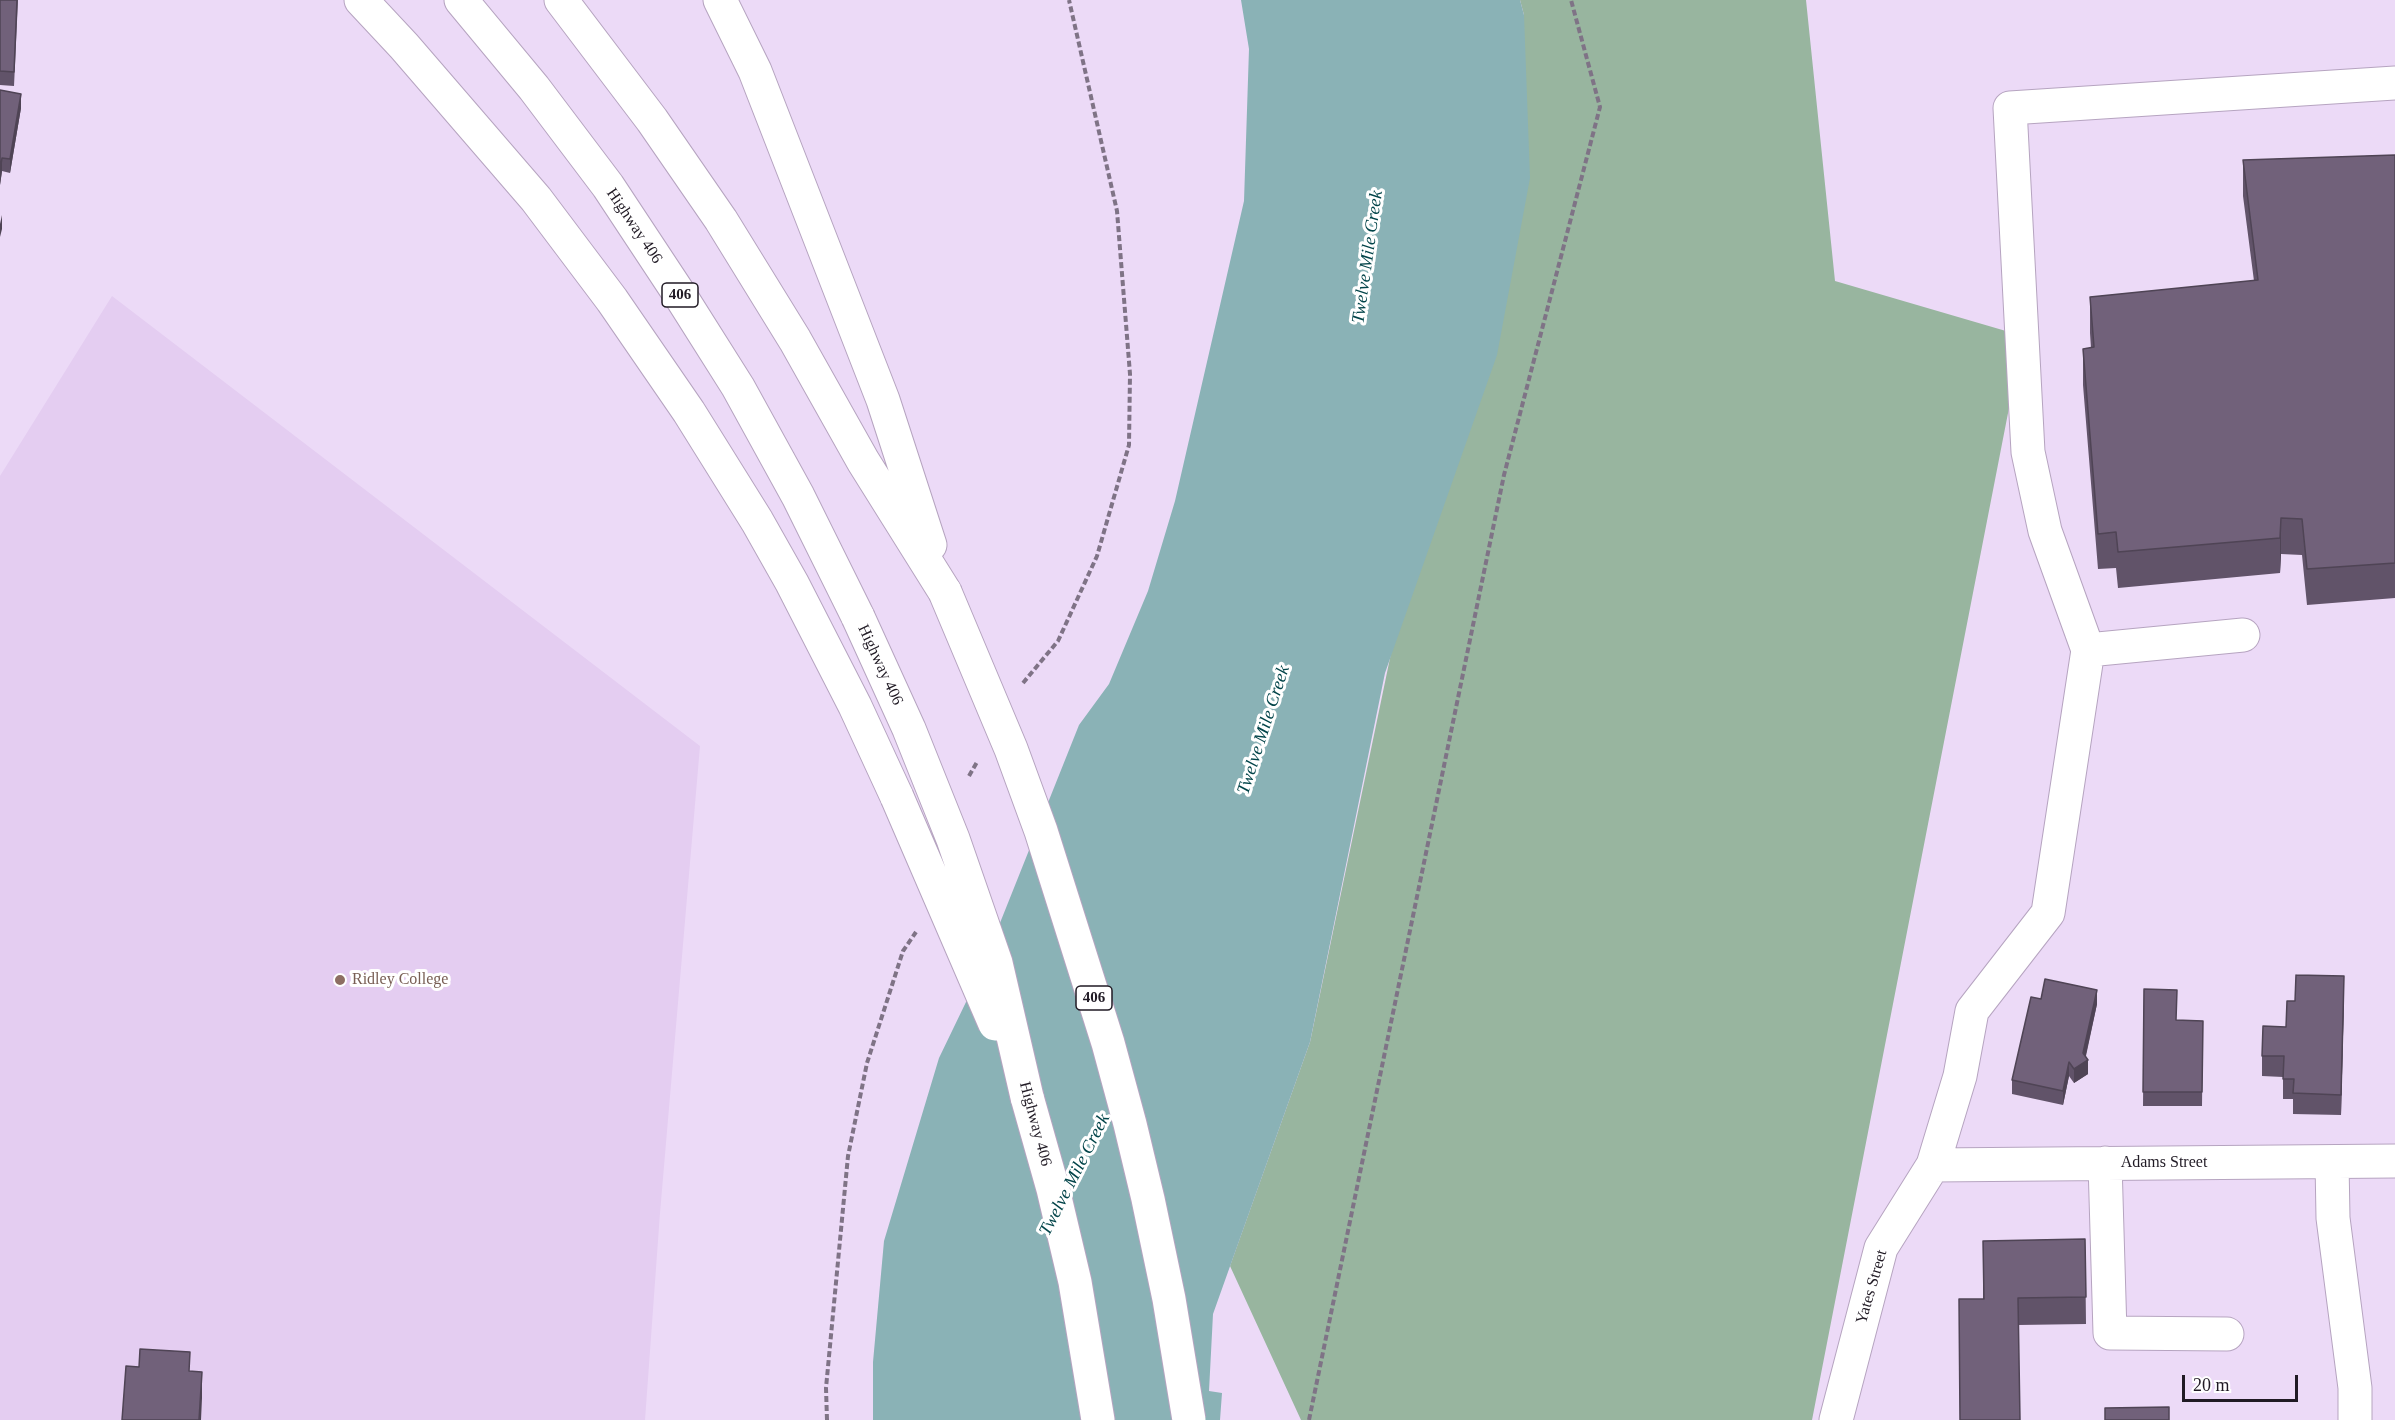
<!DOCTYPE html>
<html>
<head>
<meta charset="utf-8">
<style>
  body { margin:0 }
  #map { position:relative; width:2395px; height:1420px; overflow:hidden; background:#ecdaf7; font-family:Georgia,serif }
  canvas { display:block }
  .scale { position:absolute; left:2182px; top:1375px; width:116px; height:27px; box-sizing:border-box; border:3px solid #201a24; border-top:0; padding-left:8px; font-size:18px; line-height:21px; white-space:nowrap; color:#201a24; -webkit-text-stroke:4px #fff; paint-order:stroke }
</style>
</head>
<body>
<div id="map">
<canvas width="2395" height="1420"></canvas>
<div class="scale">20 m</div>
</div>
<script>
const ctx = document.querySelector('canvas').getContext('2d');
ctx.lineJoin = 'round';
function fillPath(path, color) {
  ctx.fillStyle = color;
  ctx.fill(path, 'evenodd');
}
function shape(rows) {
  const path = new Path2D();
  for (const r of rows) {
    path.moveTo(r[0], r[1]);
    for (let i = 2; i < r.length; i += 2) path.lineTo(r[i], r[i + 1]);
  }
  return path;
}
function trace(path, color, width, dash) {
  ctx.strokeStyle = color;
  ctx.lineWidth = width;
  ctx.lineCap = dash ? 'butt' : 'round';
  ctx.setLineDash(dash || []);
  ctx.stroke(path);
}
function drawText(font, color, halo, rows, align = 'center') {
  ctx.font = font + ' Georgia,serif';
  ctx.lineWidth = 6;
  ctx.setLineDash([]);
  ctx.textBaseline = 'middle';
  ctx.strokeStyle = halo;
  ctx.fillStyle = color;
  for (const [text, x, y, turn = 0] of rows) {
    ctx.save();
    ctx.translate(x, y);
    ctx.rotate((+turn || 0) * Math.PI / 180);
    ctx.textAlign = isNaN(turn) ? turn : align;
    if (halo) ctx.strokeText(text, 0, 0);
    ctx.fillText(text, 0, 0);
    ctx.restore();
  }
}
fillPath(shape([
  [112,296,700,746,660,1213,645,1420,0,1420,0,476]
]), '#e4cdf1');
fillPath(shape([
  [1520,0,1806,0,1835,281,2023,336,1812,1420,1301,1420,1230,1266,1310,1042,1524,15]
]), '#98b59f');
fillPath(shape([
  [1241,0,1520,0,1524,15,1530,178,1497,355,1385,673,1310,1042,1213,1314,1209,1391,1222,1393,1220,1420,873,1420,873,1362,884,1241,939,1058,980,973,1079,725,1109,684,1148,591,1175,501,1244,201,1249,49]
]), '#8ab2b6');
const minor = shape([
  [2088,650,2243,635],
  [2332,1162,2333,1218,2355,1388,2355,1420],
  [2105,1163,2110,1333,2227,1334],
  [1933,1165,2395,1161],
  [1836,1420,1881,1248,1933,1165,1960,1076,1972,1011,2048,913,2088,650,2045,531,2028,452,2010,108,2395,83]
]);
const highway = shape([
  [361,0,404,46,536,199,612,300,689,412,757,521,792,583,855,706,897,797],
  [461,0,534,88,608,186,678,292,738,387,798,496,858,617],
  [561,0,652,120,721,220,795,340,863,461,945,592],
  [720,0,755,71,883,400,930,545],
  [1027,1097,1053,1189,1075,1282,1098,1420]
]);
trace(minor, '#b6a4c0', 35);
trace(highway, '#b6a4c0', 35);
trace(shape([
  [1023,683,1058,641,1097,556,1129,445,1130,374,1117,211,1069,0],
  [969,776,977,762],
  [827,1420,826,1388,848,1156,867,1063,903,951,916,932],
  [1309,1420,1504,475,1600,107,1571,0]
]), '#7f7386', 4, [6, 3]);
trace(minor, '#fff', 33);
trace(highway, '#fff', 33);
const highwayBridge = shape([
  [945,592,1011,749,1041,831,1108,1043,1130,1124,1148,1199,1169,1299,1189,1420],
  [858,617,909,729,953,839,996,963,1027,1097],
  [897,797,995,1024]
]);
trace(highwayBridge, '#b6a4c0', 35, []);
trace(highwayBridge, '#fff', 33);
fillPath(shape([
  [0,0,18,0,14,86,0,85],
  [0,90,21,108,10,173,2,171,0,185],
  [2395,155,2395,598,2307,605,2302,555,2281,554,2280,573,2118,588,2116,568,2098,569,2083,385,2083,349,2091,348,2090,333,2090,297,2254,281,2243,196,2243,160],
  [2144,989,2176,1020,2203,1021,2202,1106,2143,1106],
  [2344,997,2341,1115,2293,1114,2293,1099,2283,1099,2283,1077,2262,1076,2262,1056,2286,1027,2295,1001],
  [2041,999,2097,1004,2086,1056,2088,1074,2074,1083,2069,1076,2063,1105,2012,1094,2012,1080],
  [2085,1239,2086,1324,2018,1325,1983,1299,1983,1241]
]), '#615369');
fillPath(shape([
  [21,94,21,108,10,173,10,159],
  [2,158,2,171,0,185,0,171],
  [2,215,2,229,0,237,0,224],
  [2281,518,2281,554,2280,573,2280,538],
  [2344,976,2344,997,2341,1115,2341,1095],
  [2097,990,2097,1004,2084,1063,2088,1060,2088,1074,2074,1083,2074,1069,2083,1053],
  [2069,1062,2069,1076,2063,1105,2063,1091],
  [202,1372,202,1398,201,1420,199,1420]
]), '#4f4455');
const building = shape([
  [0,0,17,0,14,72,0,71,0,0],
  [0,90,21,94,10,159,2,158,0,171,0,90],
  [2395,155,2395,563,2307,569,2302,519,2281,518,2280,538,2118,552,2116,532,2098,534,2083,349,2094,347,2090,297,2258,280,2243,160,2395,155],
  [2296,975,2344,976,2341,1095,2293,1093,2294,1079,2283,1079,2284,1056,2262,1056,2263,1026,2286,1027,2287,1001,2295,1001,2296,975],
  [2045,979,2097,990,2083,1053,2088,1060,2074,1069,2069,1062,2063,1091,2012,1080,2031,997,2041,999,2045,979],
  [2144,989,2177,990,2176,1020,2203,1021,2202,1092,2143,1092,2144,989],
  [2085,1239,2086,1297,2018,1298,2020,1420,1960,1420,1959,1299,1984,1299,1983,1241,2085,1239],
  [140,1349,190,1352,189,1371,202,1372,199,1420,122,1420,126,1366,139,1367,140,1349],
  [2169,1407,2169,1420,2105,1420,2105,1408,2169,1407]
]);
fillPath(building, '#71617a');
trace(building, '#4f4455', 1.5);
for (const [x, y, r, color] of [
  [340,980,6,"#8d6e63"]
]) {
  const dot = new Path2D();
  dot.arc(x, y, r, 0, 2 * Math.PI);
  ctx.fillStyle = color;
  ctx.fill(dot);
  trace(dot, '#fff', 2);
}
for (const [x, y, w] of [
  [680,295,36],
  [1094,998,36]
]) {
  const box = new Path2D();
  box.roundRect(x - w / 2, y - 12, w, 24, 4.5);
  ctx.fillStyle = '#fff';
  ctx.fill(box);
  trace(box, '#201a24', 1.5);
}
drawText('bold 15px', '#201a24', null, [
  ["406",680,295],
  ["406",1094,998]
]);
drawText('16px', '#201a24', '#fff', [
  ["Highway 406",634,226,56],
  ["Highway 406",880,665,65],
  ["Highway 406",1035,1124,75],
  ["Adams Street",2164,1163],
  ["Yates Street",1872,1287,-74]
]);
drawText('16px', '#785e54', '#fff', [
  ["Ridley College",352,980]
], 'left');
drawText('italic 18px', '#024449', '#fff', [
  ["Twelve Mile Creek",1368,257,-82],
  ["Twelve Mile Creek",1264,730,-72],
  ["Twelve Mile Creek",1075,1175,-63]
]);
</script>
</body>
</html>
